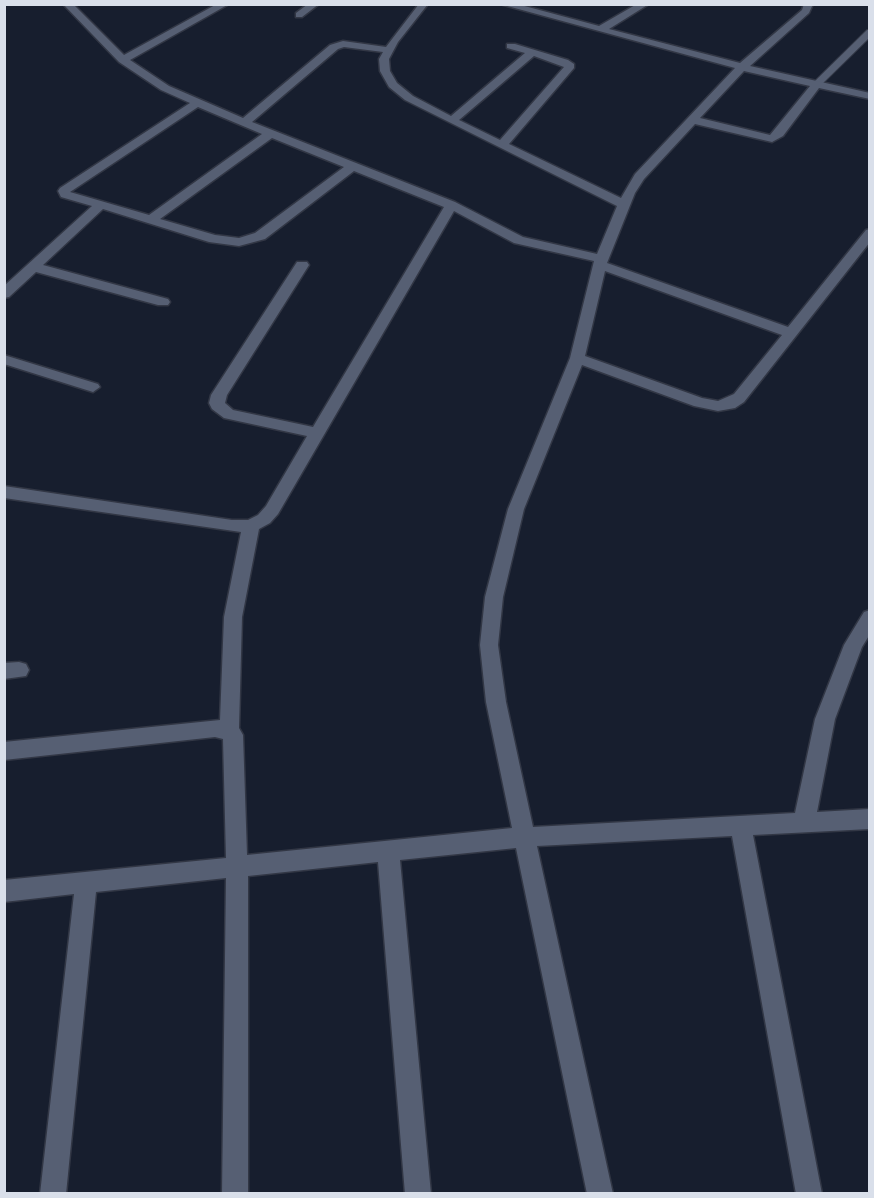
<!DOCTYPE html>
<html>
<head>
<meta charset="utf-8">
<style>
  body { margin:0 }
  #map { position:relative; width:874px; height:1198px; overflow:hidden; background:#171e2e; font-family:"Work Sans",sans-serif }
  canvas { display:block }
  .frame { position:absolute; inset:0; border:6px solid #d9dfea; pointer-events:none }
</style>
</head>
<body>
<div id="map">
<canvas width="874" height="1198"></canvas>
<div class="frame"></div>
</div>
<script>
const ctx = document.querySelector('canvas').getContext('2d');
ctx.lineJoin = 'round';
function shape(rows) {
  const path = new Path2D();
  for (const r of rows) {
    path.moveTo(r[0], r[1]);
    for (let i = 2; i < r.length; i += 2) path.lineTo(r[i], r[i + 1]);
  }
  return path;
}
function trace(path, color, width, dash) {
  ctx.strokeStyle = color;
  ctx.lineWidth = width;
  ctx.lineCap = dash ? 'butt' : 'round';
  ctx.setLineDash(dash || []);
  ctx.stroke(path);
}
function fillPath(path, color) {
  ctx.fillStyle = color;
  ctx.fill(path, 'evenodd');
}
const lane = shape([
  [867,30,870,30,870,37,820,86,814,86,814,82,867,30]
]);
const street = shape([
  [63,4,73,4,124,55,217,4,229,4,130,60,169,86,243,118,330,45,343,41,386,47,419,4,428,4,398,42,389,59,390,71,397,83,413,96,451,116,525,53,507,48,507,44,515,44,568,60,574,64,574,68,509,144,621,198,635,174,735,68,500,4,517,4,599,26,637,4,649,4,609,29,740,63,802,10,804,4,813,4,809,13,750,66,870,93,870,99,819,88,783,136,772,142,695,124,644,179,635,193,607,263,788,327,866,230,870,229,870,242,744,402,735,408,718,411,694,406,582,365,524,509,503,597,498,645,506,702,533,827,795,813,815,719,844,645,864,612,870,610,870,634,862,647,835,719,817,812,870,809,870,829,753,835,822,1194,796,1194,732,836,537,846,613,1194,587,1194,516,848,400,860,431,1194,405,1194,378,862,248,876,248,1194,222,1194,226,878,96,892,66,1194,40,1194,74,894,4,902,4,880,226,858,223,739,215,737,4,760,4,742,220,720,224,617,241,532,4,498,4,486,232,520,248,520,258,515,266,506,307,436,224,418,212,409,209,403,211,395,297,262,307,262,309,265,227,395,225,403,233,410,313,427,444,207,354,171,265,239,239,246,209,242,103,209,43,265,168,299,170,302,168,305,158,305,36,272,9,297,4,298,4,286,92,206,61,197,58,191,60,188,190,103,161,90,119,62,63,4],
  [344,47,383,52,379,59,380,71,389,87,405,100,617,206,597,254,523,237,455,202,252,122,338,49,344,47],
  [534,56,564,67,500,140,459,120,534,56],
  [744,71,810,86,770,135,700,118,744,71],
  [198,107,262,134,149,215,70,192,198,107],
  [272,138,344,167,255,233,239,238,215,235,160,219,272,138],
  [454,211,514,243,594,261,570,358,508,509,485,597,480,645,486,702,512,828,247,855,243,735,239,728,242,617,259,529,270,523,278,514,454,211],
  [605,271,782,335,734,394,718,401,702,398,585,356,605,271],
  [308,4,319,4,302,17,296,17,296,13,308,4],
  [4,355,98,384,100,387,93,392,4,364,4,355],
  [19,662,26,664,29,670,26,676,4,679,4,663,19,662]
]);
trace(lane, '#323745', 2);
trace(street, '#323745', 3);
fillPath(lane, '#565f73');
fillPath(street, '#565f73');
</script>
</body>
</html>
